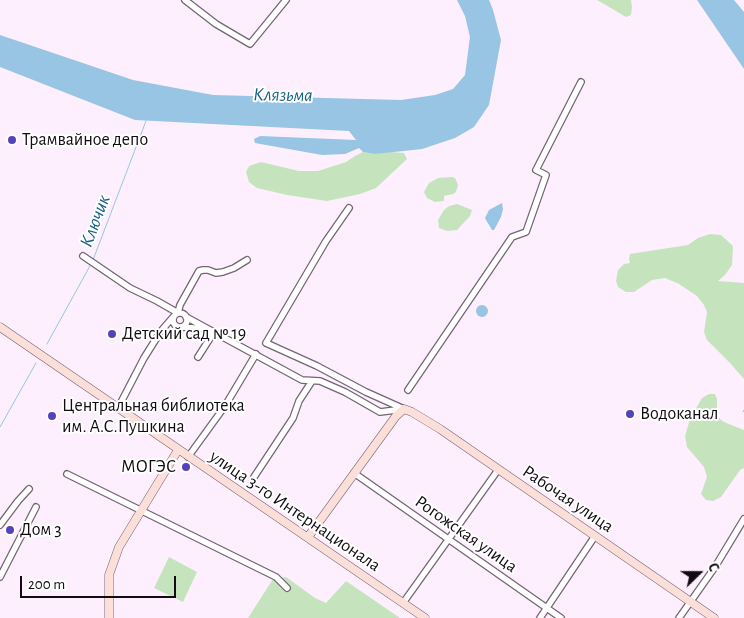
<!DOCTYPE html>
<html>
<head>
<meta charset="utf-8">
<style>
  body { margin:0 }
  #map { position:relative; width:744px; height:618px; overflow:hidden; background:#fdeffd; font-family:"Alegreya Sans",sans-serif }
  canvas { display:block }
  .north { position:absolute; left:674px; top:548px; width:50px; height:50px; -webkit-text-stroke:4px #fff; paint-order:stroke; rotate:68deg; font-size:14px; font-weight:700; line-height:20px; text-align:center; color:#110c12 }
  .north::after { content:''; display:block; margin:auto; width:18px; height:22px; background:#110c12; clip-path:polygon(50% 0,100% 100%,50% 72%,0 100%) }
  .scale { position:absolute; left:20px; top:576px; width:156px; height:22px; box-sizing:border-box; border:2px solid #110c12; border-top:0; padding-left:6px; font-size:15px; line-height:18px; white-space:nowrap; color:#110c12; -webkit-text-stroke:4px #fff; paint-order:stroke }
</style>
</head>
<body>
<div id="map">
<canvas width="744" height="618"></canvas>
<div class="north">С</div>
<div class="scale">200 m</div>
</div>
<script>
const ctx = document.querySelector('canvas').getContext('2d');
ctx.lineJoin = 'round';
function fillPath(path, color) {
  ctx.fillStyle = color;
  ctx.fill(path, 'evenodd');
}
function shape(rows) {
  const path = new Path2D();
  for (const r of rows) {
    if (r.length === 3) {
      path.moveTo(r[0] + r[2], r[1]);
      path.arc(r[0], r[1], r[2], 0, 2 * Math.PI);
      continue;
    }
    path.moveTo(r[0], r[1]);
    for (let i = 2; i < r.length; i += 2) path.lineTo(r[i], r[i + 1]);
  }
  return path;
}
function trace(path, color, width, dash) {
  ctx.strokeStyle = color;
  ctx.lineWidth = width;
  ctx.lineCap = dash ? 'butt' : 'round';
  ctx.setLineDash(dash || []);
  ctx.stroke(path);
}
function drawText(font, color, halo, rows, align = 'center') {
  ctx.font = font + ' "Alegreya Sans",sans-serif';
  ctx.lineWidth = 4;
  ctx.setLineDash([]);
  ctx.textBaseline = 'middle';
  ctx.strokeStyle = halo;
  ctx.fillStyle = color;
  for (const [text, x, y, turn = 0] of rows) {
    ctx.save();
    ctx.translate(x, y);
    ctx.rotate((+turn || 0) * Math.PI / 180);
    ctx.textAlign = isNaN(turn) ? turn : align;
    if (halo) ctx.strokeText(text, 0, 0);
    ctx.fillText(text, 0, 0);
    ctx.restore();
  }
}
fillPath(shape([
  [597,0,631,0,632,7,631,15,626,17],
  [363,152,375,154,390,152,404,153,407,159,376,188,360,194,327,201,287,195,257,188,249,182,246,172,249,166,261,162,299,171,318,171,346,162,355,156],
  [452,177,455,178,458,185,456,192,453,194,444,196,444,201,435,202,427,198,424,192,429,183,438,178],
  [457,204,472,210,470,216,457,230,447,231,439,228,438,220,444,210,449,206],
  [710,234,721,235,733,246,732,265,725,275,718,281,744,283,744,379,730,363,707,340,704,332,707,312,704,305,697,296,679,284,665,278,652,280,634,292,626,292,618,287,616,281,618,270,624,264,630,263,629,259,630,254,688,245,698,238],
  [709,394,715,394,717,399,717,413,720,419,724,422,744,430,744,468,740,470,721,497,713,501,706,500,701,494,707,477,704,467,687,447,685,436,690,419,702,398],
  [169,557,197,572,183,602,154,588],
  [286,577,315,598,326,603,346,581,400,618,248,618,273,579]
]), '#c5e4be');
fillPath(shape([
  [457,0,489,0,493,10,501,40,489,105,474,127,455,138,422,149,375,154,363,152,359,148,345,154,322,155,255,143,254,139,260,136,356,140,349,131,135,120,0,67,0,35,133,80,213,95,401,100,435,95,453,89,465,75,470,37,465,16],
  [697,0,734,0,744,12,744,69],
  [502,203,503,209,501,217,494,230,492,230,485,218,489,210],
  [482,311,6]
]), '#97c5e3');
trace(shape([
  [93,260,146,121],
  [47,344,91,264],
  [743,412,744,410],
  [0,427,36,363]
]), '#97c5e3', 1);
const street = shape([
  [185,0,216,24,250,44,286,0],
  [349,208,326,241,266,343,317,366,366,392,404,409],
  [83,256,130,288,157,301,178,313,180,305,199,271,203,270,208,270,216,273,223,272,234,268,247,260],
  [180,320,7],
  [186,317,302,380,320,381,345,392,380,412,404,409],
  [182,327,205,329],
  [198,357,214,332],
  [408,390,512,237,526,232,546,175,536,170,581,82],
  [118,408,144,358,161,331,174,316],
  [188,457,225,406,256,354],
  [354,473,561,618],
  [67,474,276,577,287,588],
  [254,477,293,418,299,401,312,381],
  [0,525,18,501,29,489],
  [0,577,36,507],
  [403,603,498,470],
  [540,618,595,536],
  [679,618,715,567,744,519]
]);
const secondary = shape([
  [0,327,425,618],
  [308,537,396,416,404,409,412,412,440,429,714,618],
  [109,618,109,575,119,547,178,450]
]);
trace(street, '#746474', 8);
trace(secondary, '#746474', 9);
trace(street, '#fff', 5.5);
trace(secondary, '#fddfd9', 8);
for (const [x, y, r, color] of [
  [12,140,5,"#5343bb"],
  [112,334,5,"#5343bb"],
  [630,414,5,"#5343bb"],
  [52,416,5,"#5343bb"],
  [186,467,5,"#5343bb"],
  [10,530,5,"#5343bb"]
]) {
  const dot = new Path2D();
  dot.arc(x, y, r, 0, 2 * Math.PI);
  ctx.fillStyle = color;
  ctx.fill(dot);
  trace(dot, '#fff', 2);
}
drawText('18px', '#110c12', '#fff', [
  ["Трамвайное депо",22,140],
  ["Детский сад № 19",122,334],
  ["Центральная библиотека",62,406],
  ["им. А.С.Пушкина",62,427],
  ["Водоканал",640,414],
  ["МОГЭС",176,467,"right"],
  ["Дом 3",20,530]
], 'left');
drawText('18px', '#110c12', '#fff', [
  ["Рабочая улица",568,499,34],
  ["улица 3-го Интернационала",295,511,34],
  ["Рогожская улица",466,534,35]
]);
drawText('italic 19px', '#115e86', '#fff', [
  ["Клязьма",283,95,1],
  ["Ключик",95,221,-69]
]);
</script>
</body>
</html>
